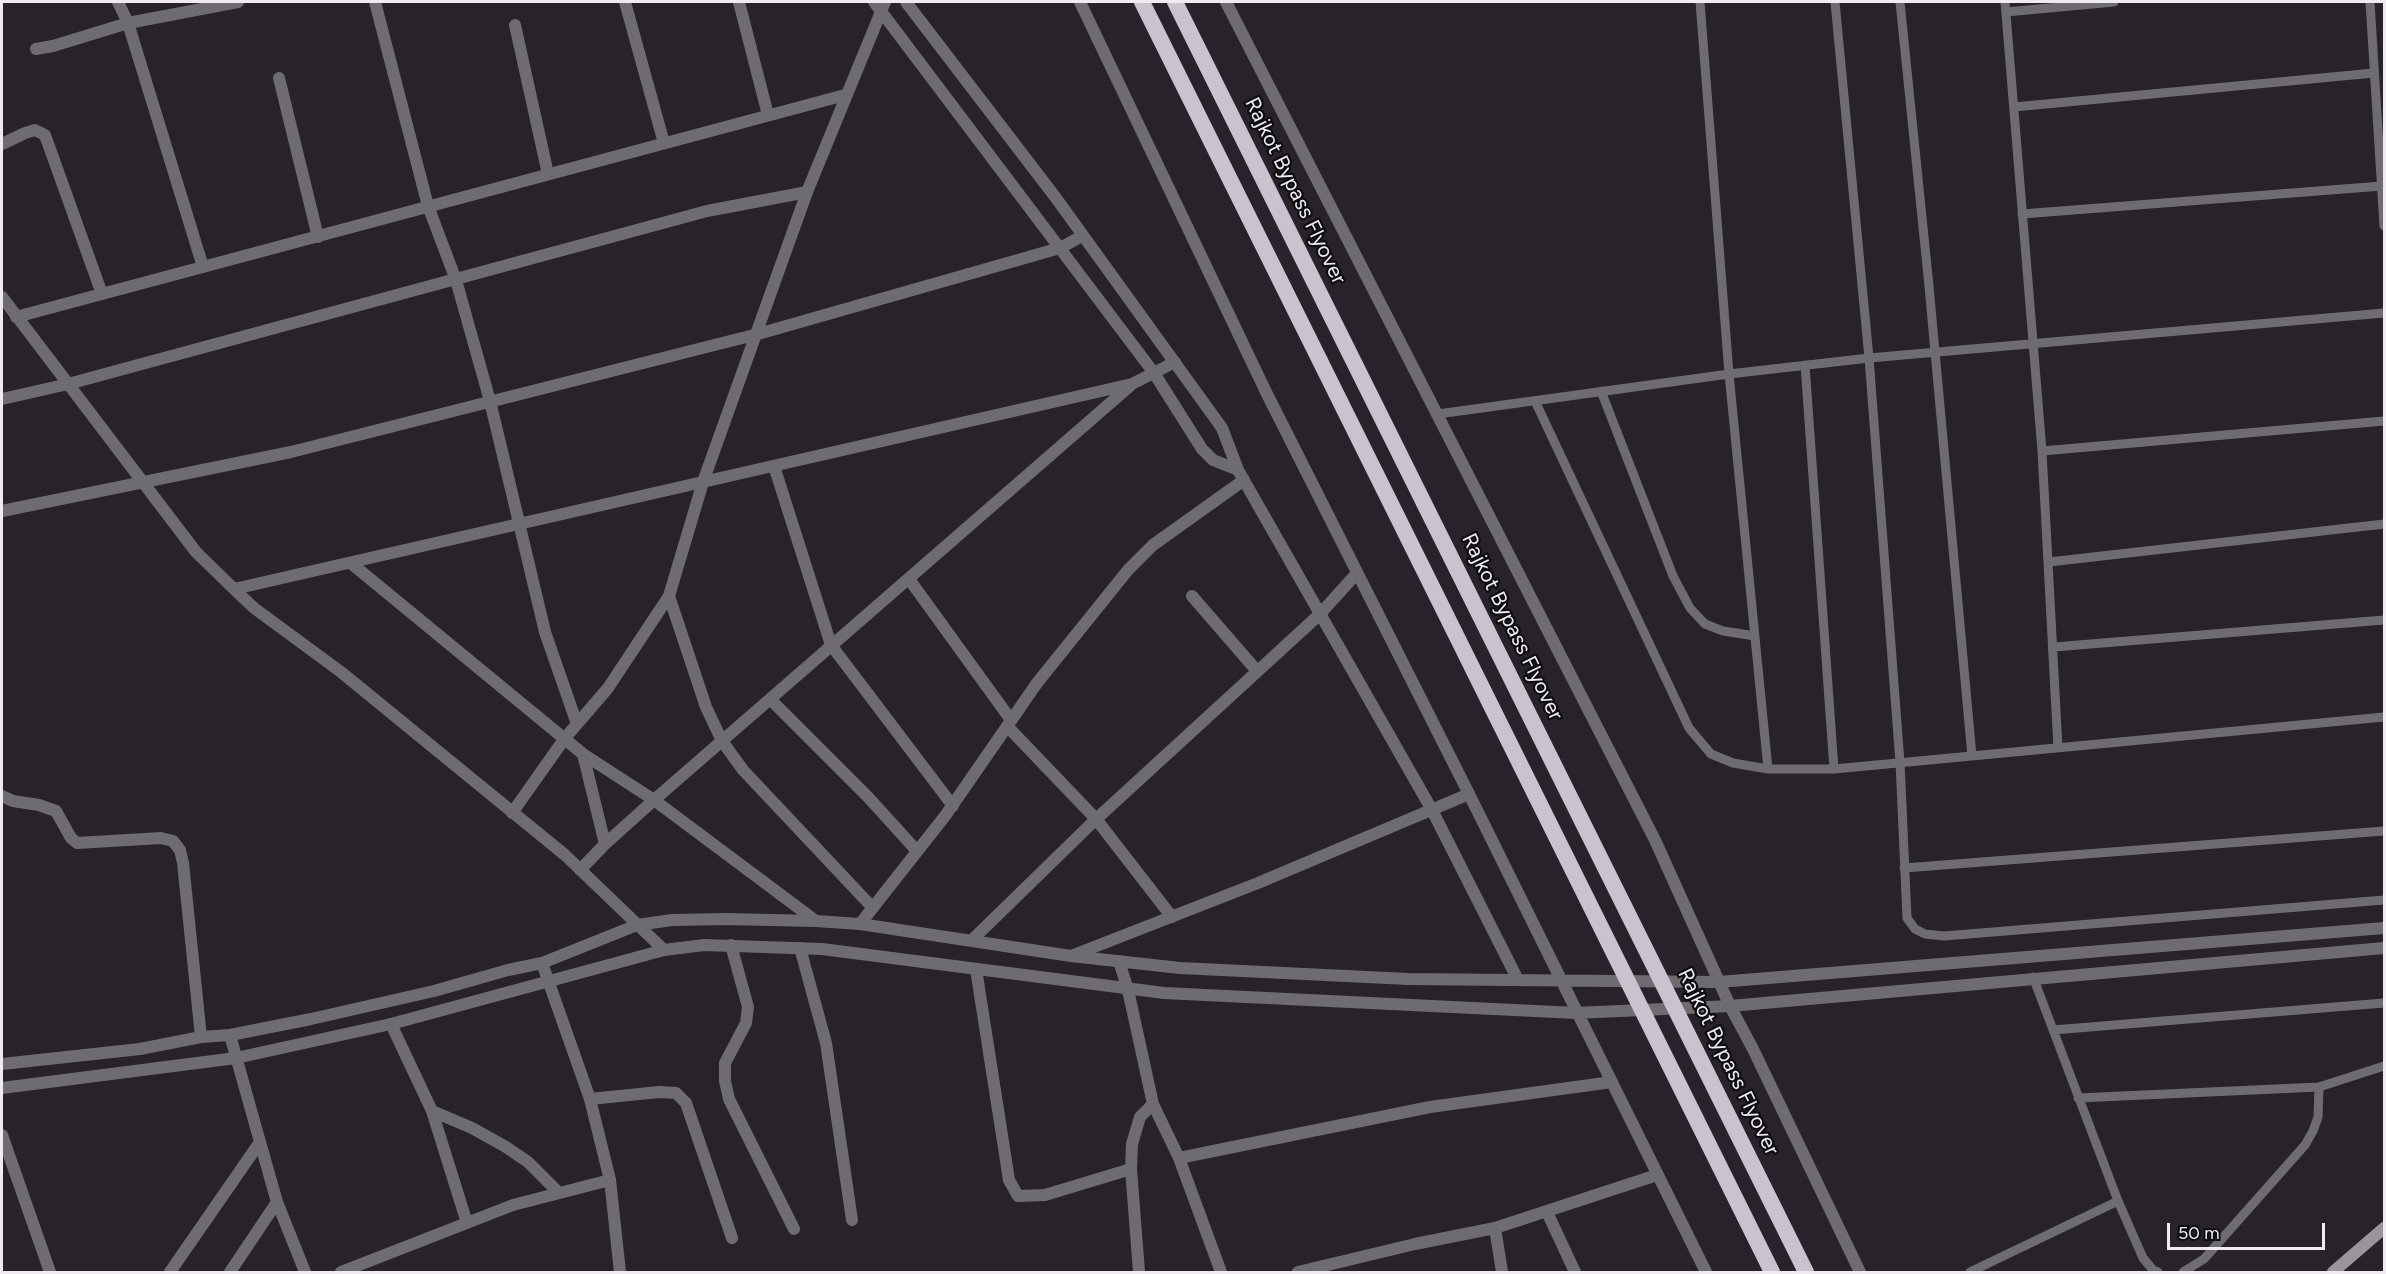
<!DOCTYPE html>
<html>
<head>
<meta charset="utf-8">
<style>
  body { margin:0 }
  #map { position:relative; width:2386px; height:1274px; overflow:hidden; background:#28222b; font-family:Figtree,sans-serif }
  canvas { display:block }
  .frame { position:absolute; inset:0; border:3px solid #efebf1; pointer-events:none }
  .scale { position:absolute; left:2167px; top:1223px; width:158px; height:27px; box-sizing:border-box; border:3px solid #efebf1; border-top:0; padding-left:8px; font-size:18px; line-height:21px; white-space:nowrap; color:#efebf1; -webkit-text-stroke:4px #0f0d11; paint-order:stroke }
</style>
</head>
<body>
<div id="map">
<canvas width="2386" height="1274"></canvas>
<div class="frame"></div>
<div class="scale">50 m</div>
</div>
<script>
const ctx = document.querySelector('canvas').getContext('2d');
ctx.lineJoin = 'round';
function shape(rows) {
  const path = new Path2D();
  for (const r of rows) {
    path.moveTo(r[0], r[1]);
    for (let i = 2; i < r.length; i += 2) path.lineTo(r[i], r[i + 1]);
  }
  return path;
}
function trace(path, color, width, dash) {
  ctx.strokeStyle = color;
  ctx.lineWidth = width;
  ctx.lineCap = dash ? 'butt' : 'round';
  ctx.setLineDash(dash || []);
  ctx.stroke(path);
}
function drawText(font, color, halo, rows, align = 'center') {
  ctx.font = font + ' Figtree,sans-serif';
  ctx.lineWidth = 4.5;
  ctx.setLineDash([]);
  ctx.textBaseline = 'middle';
  ctx.strokeStyle = halo;
  ctx.fillStyle = color;
  for (const [text, x, y, turn = 0] of rows) {
    ctx.save();
    ctx.translate(x, y);
    ctx.rotate((+turn || 0) * Math.PI / 180);
    ctx.textAlign = isNaN(turn) ? turn : align;
    if (halo) ctx.strokeText(text, 0, 0);
    ctx.fillText(text, 0, 0);
    ctx.restore();
  }
}
trace(shape([
  [1700,2,1729,374,1768,769],
  [1835,2,1869,358,1900,762,1907,918,1915,929,1925,934,1944,936,2384,900],
  [1900,2,1929,286,1972,756],
  [2005,2,2042,451,2058,748],
  [2370,2,2384,226],
  [2006,12,2114,2],
  [2014,107,2374,73],
  [2022,214,2382,186],
  [1805,365,1834,769],
  [1601,391,1673,576,1690,608,1705,624,1723,631,1755,636],
  [1535,401,1689,728,1711,754,1733,763,1768,769,1834,769,2384,717],
  [1438,414,1729,374,1869,358,2384,313],
  [2042,451,2384,421],
  [2049,562,2384,524],
  [2054,647,2384,620],
  [1904,868,2384,831],
  [2033,977,2118,1201,2143,1258,2153,1270,2158,1272],
  [2053,1030,2384,1003],
  [2078,1098,2319,1087,2384,1066],
  [1970,1272,2118,1201],
  [2183,1272,2204,1259,2305,1145,2313,1131,2318,1117,2319,1087]
]), '#6f6c71', 9);
trace(shape([
  [118,2,128,23,203,267],
  [375,2,428,206,456,280,490,401,545,632,577,724],
  [625,2,664,143],
  [739,2,768,115],
  [515,25,548,174],
  [36,49,53,46,128,23,238,2],
  [279,78,318,237],
  [2,144,25,133,35,130,45,135,102,294],
  [2,297,196,552,234,589,254,608,341,672,565,855,664,950],
  [16,317,845,95],
  [2,399,68,384,707,211,807,192,885,2],
  [774,466,831,645,953,806],
  [2,511,291,452,758,334,1060,248,1082,236],
  [352,564,583,754,654,800,816,921],
  [909,579,1011,720],
  [234,589,1132,384,1175,362],
  [669,596,706,707,722,741,743,770,873,908],
  [1192,596,1257,671],
  [770,699,868,797,917,851],
  [1007,726,1096,819,1172,917],
  [583,754,605,844],
  [2,796,13,801,39,805,56,811,71,838,77,843,161,838,173,841,180,850,183,863,201,1037],
  [512,813,565,738,608,688,669,596,703,482,807,192],
  [580,870,605,844,654,800,1131,385],
  [860,924,945,816,1037,683,1128,570,1153,545,1244,480],
  [972,940,1093,822,1320,614,1357,573],
  [731,945,748,1007,746,1023,725,1063,725,1081,729,1099,794,1229],
  [800,948,826,1043,852,1220],
  [1071,956,1258,883,1469,794],
  [1119,961,1128,990,1153,1104,1179,1158,1221,1272],
  [976,969,1009,1180,1018,1196,1045,1195,1131,1169],
  [391,1024,432,1111,467,1223],
  [590,1099,659,1092,676,1093,686,1103,732,1238],
  [432,1111,472,1128,506,1147,528,1162,558,1192],
  [2,1135,50,1272],
  [260,1142,277,1202,305,1272],
  [1179,1158,1430,1107,1612,1082],
  [1547,1212,1575,1272],
  [1495,1228,1502,1272],
  [170,1272,260,1142,230,1035],
  [230,1272,277,1202],
  [341,1272,513,1205,610,1180],
  [1139,1272,1131,1169,1132,1144,1140,1117,1153,1104],
  [1298,1272,1415,1244,1495,1228,1657,1175]
]), '#6f6c71', 12);
trace(shape([
  [874,2,1154,373,1202,449,1213,460,1238,470],
  [906,2,1056,198,1222,428,1238,470,1432,810,1518,980],
  [1080,2,1266,392,1469,794,1706,1272],
  [1226,2,1655,840,1730,1006,1753,1049,1860,1272],
  [542,963,590,1099,610,1180,620,1272],
  [2,1064,140,1049,201,1037,230,1035,311,1019,434,991,508,970,542,963,637,925,672,920,727,919,816,921,860,924,1071,956,1180,968,1408,979,1719,982,2384,928],
  [2,1088,236,1058,391,1024,664,950,704,945,822,949,1164,993,1576,1013,1730,1006,2384,948]
]), '#6f6c71', 12);
trace(shape([
  [2333,1272,2384,1228]
]), '#9a959c', 12);
trace(shape([
  [1142,2,1772,1272],
  [1175,2,1806,1272]
]), '#cac2ce', 16);
drawText('21px', '#efebf1', '#0f0d11', [
  ["Rajkot Bypass Flyover",1295,191,64],
  ["Rajkot Bypass Flyover",1512,627,64],
  ["Rajkot Bypass Flyover",1728,1062,64]
]);
</script>
</body>
</html>
